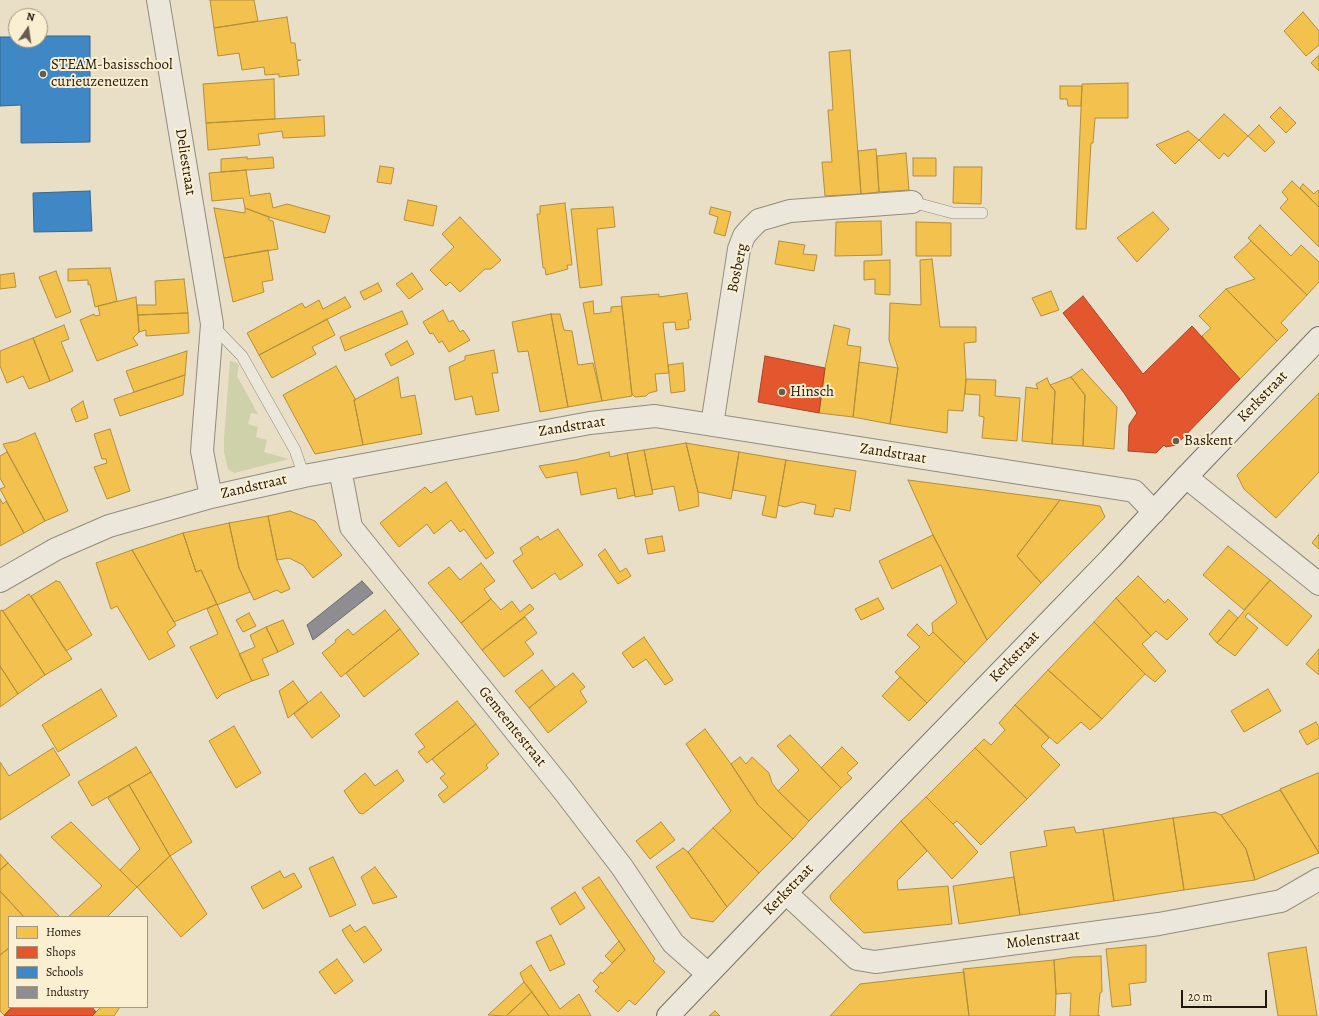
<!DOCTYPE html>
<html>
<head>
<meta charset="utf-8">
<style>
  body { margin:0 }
  #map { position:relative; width:1319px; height:1016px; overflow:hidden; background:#e8dfc6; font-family:Alegreya,serif }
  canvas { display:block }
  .legend { position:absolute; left:8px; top:916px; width:140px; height:92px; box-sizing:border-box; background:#faefd0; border:1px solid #a39983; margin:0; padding:5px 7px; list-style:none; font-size:12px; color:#20170f }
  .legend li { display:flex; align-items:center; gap:8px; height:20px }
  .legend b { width:20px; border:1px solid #a39983 }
  .north { position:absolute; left:8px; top:8px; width:40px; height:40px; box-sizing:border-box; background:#faefd0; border:1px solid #a39983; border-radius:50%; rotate:13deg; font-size:11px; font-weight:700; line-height:16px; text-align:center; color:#20170f }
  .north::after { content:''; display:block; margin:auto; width:14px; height:18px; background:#665d4f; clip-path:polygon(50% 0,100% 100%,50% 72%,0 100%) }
  .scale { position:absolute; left:1181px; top:990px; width:86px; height:18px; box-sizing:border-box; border:2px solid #20170f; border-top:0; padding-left:5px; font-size:12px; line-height:14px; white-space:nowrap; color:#20170f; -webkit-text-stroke:3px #faefd0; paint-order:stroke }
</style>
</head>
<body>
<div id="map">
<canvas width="1319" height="1016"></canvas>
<ul class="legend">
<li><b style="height:11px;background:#f2c14e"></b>Homes</li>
<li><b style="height:11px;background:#e4572e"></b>Shops</li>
<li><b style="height:11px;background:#3f88c5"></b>Schools</li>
<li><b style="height:11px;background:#8d8d92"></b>Industry</li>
</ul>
<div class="north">N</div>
<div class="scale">20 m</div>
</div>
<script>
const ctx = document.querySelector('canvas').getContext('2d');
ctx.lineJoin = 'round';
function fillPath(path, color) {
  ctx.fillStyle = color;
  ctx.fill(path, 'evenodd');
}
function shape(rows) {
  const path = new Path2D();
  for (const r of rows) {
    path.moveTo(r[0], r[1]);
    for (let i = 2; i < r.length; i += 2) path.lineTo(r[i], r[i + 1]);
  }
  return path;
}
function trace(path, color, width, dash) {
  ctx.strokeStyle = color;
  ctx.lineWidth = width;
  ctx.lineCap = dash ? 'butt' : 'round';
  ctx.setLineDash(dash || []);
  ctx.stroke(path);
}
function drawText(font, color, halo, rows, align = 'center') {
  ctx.font = font + ' Alegreya,serif';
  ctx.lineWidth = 4;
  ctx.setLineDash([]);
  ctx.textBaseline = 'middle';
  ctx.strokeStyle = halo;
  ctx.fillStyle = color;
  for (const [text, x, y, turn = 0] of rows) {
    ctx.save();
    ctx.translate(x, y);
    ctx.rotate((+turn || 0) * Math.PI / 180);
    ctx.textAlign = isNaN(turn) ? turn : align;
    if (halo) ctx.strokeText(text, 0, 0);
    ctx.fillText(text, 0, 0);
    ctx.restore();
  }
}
fillPath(shape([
  [230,361,235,362,239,365,237,376,258,414,251,413,248,424,258,427,256,437,267,440,264,452,289,459,234,473,228,469,224,452,224,439]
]), '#ced1a9');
const homes = shape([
  [210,0,254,0,258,21,214,28,210,0],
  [1303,12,1319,31,1319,45,1306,56,1284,31,1303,12],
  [287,17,291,43,295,43,297,60,301,60,297,61,299,75,279,77,279,74,265,75,264,67,242,70,239,53,218,56,214,28,287,17],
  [850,50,861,194,825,196,822,162,832,162,828,110,833,110,829,52,850,50],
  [1319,55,1319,71,1311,63,1319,55],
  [274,79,275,119,206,123,203,84,274,79],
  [1128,83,1128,118,1095,118,1093,143,1091,143,1086,229,1076,229,1082,84,1128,83],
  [1060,86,1082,86,1081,106,1068,106,1067,99,1060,99,1060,86],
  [1280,107,1296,123,1286,133,1270,117,1280,107],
  [1224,114,1248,136,1228,157,1224,153,1219,159,1199,140,1224,114],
  [324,116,325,136,283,138,282,131,258,134,260,145,208,150,206,123,324,116],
  [1259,125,1275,142,1265,152,1248,136,1259,125],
  [1188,131,1199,140,1175,164,1156,145,1188,131],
  [876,149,879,192,861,194,858,151,876,149],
  [906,153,909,190,879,192,877,156,906,153],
  [247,157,247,159,273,157,274,168,221,172,221,159,247,157],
  [913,158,936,158,936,176,913,176,913,158],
  [380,166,394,168,391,184,377,182,380,166],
  [954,167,982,167,981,204,953,203,954,167],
  [246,170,250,196,270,193,273,208,287,204,330,216,325,233,269,217,245,208,243,198,212,201,209,173,246,170],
  [1292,181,1319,207,1319,247,1280,208,1288,199,1282,192,1292,181],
  [1303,184,1314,194,1318,190,1319,191,1319,207,1300,188,1303,184],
  [408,200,437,206,433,226,404,220,408,200],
  [565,203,572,265,567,265,568,269,546,275,545,268,543,268,537,214,540,214,540,206,565,203],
  [613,207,615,227,597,229,602,285,580,288,571,209,613,207],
  [711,207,731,212,725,236,714,233,718,217,709,214,711,207],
  [214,208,245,213,245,208,269,217,269,220,273,221,278,249,224,258,214,208],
  [1153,212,1169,229,1137,262,1117,238,1153,212],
  [460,217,501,260,491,269,485,269,460,292,450,282,446,286,430,270,454,247,442,234,460,217],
  [881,221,882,255,835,256,836,222,881,221],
  [916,222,951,223,951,256,916,256,916,222],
  [1260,225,1291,256,1301,245,1319,262,1319,282,1307,295,1248,238,1260,225],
  [779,241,805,245,803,254,817,255,814,271,775,264,779,241],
  [1251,241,1307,295,1281,323,1288,330,1277,341,1226,289,1255,279,1234,257,1251,241],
  [268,250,273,280,262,282,264,292,233,302,224,258,268,250],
  [932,259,940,327,976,327,976,342,964,343,966,379,963,411,948,410,947,433,890,424,898,368,889,340,890,303,921,305,920,260,932,259],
  [890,260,890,295,875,294,875,279,864,280,864,261,890,260],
  [110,268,117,301,95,307,90,284,88,285,88,280,68,281,68,269,110,268],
  [56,271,71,312,56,318,39,277,56,271],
  [14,273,16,287,0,289,0,275,14,273],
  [412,273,423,289,409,299,396,284,412,273],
  [184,279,188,313,138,315,137,305,156,305,155,281,184,279],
  [378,283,382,291,364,300,360,292,378,283],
  [1226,289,1277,341,1240,379,1202,336,1211,328,1199,316,1226,289],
  [1051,291,1059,310,1041,316,1032,298,1051,291],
  [687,293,691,320,688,320,689,328,676,330,675,322,663,323,669,373,655,374,657,391,649,393,646,396,635,397,632,394,621,297,659,294,659,297,687,293],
  [136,297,139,332,133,338,138,345,97,361,80,320,94,314,95,316,100,315,98,306,136,297],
  [345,297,351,307,259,355,247,333,302,303,305,308,319,300,323,309,345,297],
  [593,301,594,314,611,312,611,307,622,306,632,396,602,401,583,303,593,301],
  [443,310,449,322,453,320,460,332,463,330,470,340,449,352,442,341,439,343,433,333,430,334,423,322,443,310],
  [402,311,408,324,345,351,340,337,402,311],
  [188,313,189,333,146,336,146,330,139,332,138,315,188,313],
  [551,314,568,407,540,412,528,351,518,352,512,322,551,314],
  [551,314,560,314,564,330,572,331,578,365,593,363,602,401,568,407,551,314],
  [327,319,335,335,312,347,316,354,272,378,259,355,327,319],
  [64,325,69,339,61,342,73,371,50,381,33,338,64,325],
  [834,325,850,329,847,345,861,347,853,417,819,413,825,368,834,325],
  [33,338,50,381,29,389,23,376,7,383,0,366,0,351,33,338],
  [407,341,414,354,391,366,385,354,407,341],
  [494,350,498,373,492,373,499,411,476,415,472,396,455,400,449,367,465,360,465,356,494,350],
  [187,351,185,375,134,392,126,371,187,351],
  [859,362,898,368,890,424,853,417,859,362],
  [683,363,685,391,671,393,668,365,683,363],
  [336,366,356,400,354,400,363,445,315,454,283,395,336,366],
  [1082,369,1117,407,1114,449,1083,446,1085,395,1071,377,1082,369],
  [185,375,183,395,120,416,114,399,185,375],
  [398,377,401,398,415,395,422,434,363,445,354,400,398,377],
  [1071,377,1085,395,1083,446,1052,444,1055,391,1050,385,1071,377],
  [1047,378,1050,385,1055,391,1052,444,1022,441,1026,387,1038,389,1036,384,1047,378],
  [966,379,996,380,995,396,1020,398,1017,441,982,438,984,417,979,416,980,395,965,394,966,379],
  [1319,393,1319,472,1276,518,1244,489,1237,475,1319,393],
  [83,401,88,418,76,422,71,409,83,401],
  [110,429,130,491,107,499,94,467,107,463,106,459,102,459,94,434,110,429],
  [35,433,68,511,45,521,3,444,17,441,35,433],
  [686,443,698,492,699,506,679,511,674,486,652,490,644,450,686,443],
  [686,443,739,452,731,499,698,492,686,443],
  [644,450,653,494,635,497,627,453,644,450],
  [7,452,45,521,24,533,0,489,5,487,0,478,0,456,7,452],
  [609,452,610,457,627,453,635,495,618,499,616,488,581,495,577,472,546,478,539,466,575,460,609,452],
  [739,452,786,460,776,518,762,515,766,496,733,490,739,452],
  [786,460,856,471,850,511,835,508,833,517,814,514,816,505,802,502,785,507,778,505,786,460],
  [908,480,1060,500,1017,556,1041,583,987,640,933,535,908,480],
  [446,482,494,553,486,559,464,529,460,532,451,520,434,534,427,524,399,547,380,523,425,487,431,493,446,482],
  [0,499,3,504,6,501,24,533,0,546,0,499],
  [1060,500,1100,506,1105,517,1041,583,1017,556,1060,500],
  [290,511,315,521,342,555,313,578,303,565,289,558,277,560,268,516,290,511],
  [268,516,277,560,290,589,281,593,277,590,254,600,239,568,229,523,268,516],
  [229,523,239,568,250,592,217,605,201,570,196,572,183,533,229,523],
  [558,529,583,565,560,580,555,573,532,589,513,561,523,554,520,548,538,536,540,540,558,529],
  [183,533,196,572,201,570,217,604,174,622,132,550,183,533],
  [1319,534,1319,549,1312,543,1319,534],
  [933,535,987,640,965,663,933,632,932,623,957,603,941,565,892,589,879,561,933,535],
  [662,536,665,551,648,554,645,539,662,536],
  [1228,546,1270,580,1244,610,1203,575,1228,546],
  [605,549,620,572,626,568,631,576,618,584,598,555,605,549],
  [132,550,176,625,167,632,175,646,149,660,117,606,111,609,96,563,132,550],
  [481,563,495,581,484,589,491,599,461,623,428,583,449,567,460,580,481,563],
  [1138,576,1165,603,1168,599,1188,619,1167,640,1156,631,1151,636,1116,598,1138,576],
  [1270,580,1312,616,1287,646,1248,613,1245,617,1258,628,1235,656,1217,643,1270,580],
  [56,581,60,582,92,635,66,651,31,596,56,581],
  [29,594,72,659,45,675,3,611,29,594],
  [878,598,884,609,861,620,855,609,878,598],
  [1116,598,1151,636,1142,644,1166,671,1155,682,1145,674,1094,622,1116,598],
  [491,599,501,610,512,601,520,612,530,604,534,609,482,650,461,623,491,599],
  [217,604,252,681,222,694,217,699,190,647,218,634,207,609,217,604],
  [2,610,45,675,18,694,0,666,0,611,2,610],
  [385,610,400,629,341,677,322,653,336,642,335,640,348,629,353,635,385,610],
  [1229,610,1238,618,1217,643,1209,634,1229,610],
  [249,613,256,626,243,632,236,620,249,613],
  [525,617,537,633,525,642,534,654,504,677,482,650,525,617],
  [283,620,294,644,278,652,266,627,283,620],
  [1094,622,1145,674,1102,719,1048,670,1094,622],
  [917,624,929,636,933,632,965,663,927,703,895,672,920,647,907,635,917,624],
  [266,627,278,652,262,659,269,675,252,681,239,654,255,647,250,635,266,627],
  [400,629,419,654,364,697,346,673,400,629],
  [644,637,673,680,665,685,646,659,633,668,622,653,644,637],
  [1319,649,1319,675,1306,664,1319,649],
  [0,666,18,694,0,707,0,666],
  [542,670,555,687,529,708,515,691,542,670],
  [1048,670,1102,719,1090,730,1081,722,1057,744,1015,705,1048,670],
  [573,673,585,687,580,691,587,702,548,733,529,708,573,673],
  [900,677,927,703,909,721,882,696,900,677],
  [293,681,308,702,288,718,279,691,293,681],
  [101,689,117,716,58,752,42,725,101,689],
  [1268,689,1281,711,1244,732,1231,711,1268,689],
  [321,692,340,716,312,738,294,714,321,692],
  [457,701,476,724,427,763,418,752,425,747,415,734,457,701],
  [1015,705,1049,738,1041,746,1060,765,1027,799,975,748,984,739,991,745,1005,730,999,723,1015,705],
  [1316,722,1319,727,1319,738,1307,745,1299,731,1316,722],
  [476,724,499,754,486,765,488,768,444,803,438,795,448,787,440,778,445,774,432,759,476,724],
  [234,726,261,773,236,788,209,741,234,726],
  [705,729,731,764,758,805,793,839,759,873,713,828,731,811,686,744,705,729],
  [790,735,841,788,809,821,778,791,799,770,777,746,790,735],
  [136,747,151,772,92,806,78,782,136,747],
  [842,747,858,763,847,773,852,778,841,788,821,768,842,747],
  [53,748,70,775,0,820,0,762,9,776,53,748],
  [975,748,1027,799,981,845,957,821,953,824,926,797,975,748],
  [740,757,746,764,752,757,769,773,772,783,778,791,809,821,793,839,758,805,731,764,740,757],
  [397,770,404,781,363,814,359,813,344,791,365,773,375,786,397,770],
  [151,772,192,842,170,856,129,785,151,772],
  [1318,773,1319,774,1319,853,1280,789,1318,773],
  [129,785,170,856,137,887,120,870,140,849,108,798,129,785],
  [1280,790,1319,853,1255,880,1246,849,1221,815,1280,790],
  [926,797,953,824,978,852,952,879,901,821,926,797],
  [1215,812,1221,815,1246,849,1255,880,1184,890,1173,818,1215,812],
  [1173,818,1184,890,1114,901,1103,829,1173,818],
  [901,821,927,851,897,881,898,890,948,886,952,924,864,933,831,900,830,896,832,893,901,821],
  [71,822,137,887,107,917,68,917,102,886,51,837,71,822],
  [661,822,675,840,650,859,636,841,661,822],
  [1074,827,1076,833,1103,829,1114,901,1020,915,1010,852,1047,846,1044,831,1074,827],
  [713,828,759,873,727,907,688,852,713,828],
  [683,848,688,852,727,907,713,922,691,918,656,867,683,848],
  [0,854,8,863,0,870,0,854],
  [170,856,207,914,181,937,137,887,170,856],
  [333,857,356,905,330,917,309,868,333,857],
  [8,863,60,917,24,917,0,891,0,870,8,863],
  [375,867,397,897,373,904,361,877,375,867],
  [280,871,284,878,294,873,302,887,263,909,251,887,280,871],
  [599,877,655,959,653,961,665,972,635,1005,629,1000,618,1012,595,991,599,987,593,981,601,972,602,974,625,950,582,888,599,877],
  [1014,877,1020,915,959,924,953,886,1014,877],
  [0,891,24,917,9,917,9,948,0,955,0,891],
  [575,892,585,908,560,925,551,908,575,892],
  [350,925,355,932,365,926,382,950,364,963,346,937,342,930,350,925],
  [551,935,565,964,550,971,536,942,551,935],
  [619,941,625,950,612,963,605,956,619,941],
  [1146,945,1146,982,1129,984,1131,1005,1112,1007,1106,949,1146,945],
  [1306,947,1317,1016,1278,1016,1268,953,1306,947],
  [9,948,9,1007,12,1007,4,1015,0,1011,0,955,9,948],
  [1101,956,1102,992,1100,993,1098,1015,1100,1016,1070,1016,1071,993,1056,994,1054,960,1073,957,1101,956],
  [337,959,353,981,335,994,319,972,337,959],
  [1054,960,1056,994,1055,1016,969,1016,963,969,1054,960],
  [531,965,560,1009,579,994,591,1016,549,1016,524,982,520,973,531,965],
  [964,972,969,1016,830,1016,860,984,964,972],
  [524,982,532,992,506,1016,488,1015,524,982],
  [532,992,549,1016,506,1016,532,992],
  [101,1007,120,1007,114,1016,92,1016,101,1007],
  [715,1011,720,1016,709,1016,715,1011]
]);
fillPath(homes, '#f2c14e');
trace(homes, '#b38e3b', 1);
const shops = shape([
  [1083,296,1143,374,1192,326,1240,379,1176,445,1166,447,1164,445,1156,453,1128,451,1129,425,1137,413,1124,393,1063,313,1083,296],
  [765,356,825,368,819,413,758,402,765,356],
  [12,1007,92,1007,96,1012,92,1016,4,1016,12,1007]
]);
fillPath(shops, '#e4572e');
trace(shops, '#a94425', 1);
const schools = shape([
  [40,36,90,36,90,142,21,143,21,105,0,106,0,37,16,37,16,40,40,40,40,36],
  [90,191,92,231,34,232,33,193,90,191]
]);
fillPath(schools, '#3f88c5');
trace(schools, '#36668e', 1);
const industry = shape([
  [362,581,373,593,313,640,307,625,362,581]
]);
fillPath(industry, '#8d8d92');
trace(industry, '#6c6a6b', 1);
const service = shape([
  [912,202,953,213,982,213],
  [212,325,242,356,295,450,304,476]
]);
const minor = shape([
  [158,0,212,324,202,451,211,497],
  [712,425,739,249,744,236,749,230,759,220,790,211,912,202],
  [340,469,351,527,563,790,622,867,673,943,708,974],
  [1186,477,1319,584],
  [0,581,56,549,109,526,211,497,304,476,590,423,655,416,1134,491,1154,512],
  [786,893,857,959,875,962,1159,924,1281,901,1319,879]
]);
const secondary = shape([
  [668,1016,786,893,1110,559,1186,477,1319,338]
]);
trace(service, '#938c7d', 12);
trace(minor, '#938c7d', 24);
trace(secondary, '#777165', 24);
trace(service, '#ebe7da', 11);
trace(minor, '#ebe7da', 22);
trace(secondary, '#ebe7da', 22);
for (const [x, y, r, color] of [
  [43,74,4,"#665d4f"],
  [782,392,4,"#665d4f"],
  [1176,441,4,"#665d4f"]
]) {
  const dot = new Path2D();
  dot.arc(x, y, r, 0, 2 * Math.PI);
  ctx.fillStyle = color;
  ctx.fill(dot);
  trace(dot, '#faefd0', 1.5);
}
drawText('15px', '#20170f', '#faefd0', [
  ["STEAM-basisschool",51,65],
  ["curieuzeneuzen",51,82],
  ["Hinsch",790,392],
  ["Baskent",1184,441]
], 'left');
drawText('15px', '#20170f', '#faefd0', [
  ["Deliestraat",185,162,81],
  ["Bosberg",738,268,-78],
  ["Kerkstraat",1263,397,-46],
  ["Zandstraat",572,427,-9],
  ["Zandstraat",893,454,9],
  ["Zandstraat",254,487,-13],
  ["Kerkstraat",1015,657,-46],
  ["Gemeentestraat",512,727,51],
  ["Kerkstraat",789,890,-46],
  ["Molenstraat",1043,940,-7]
]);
</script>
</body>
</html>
